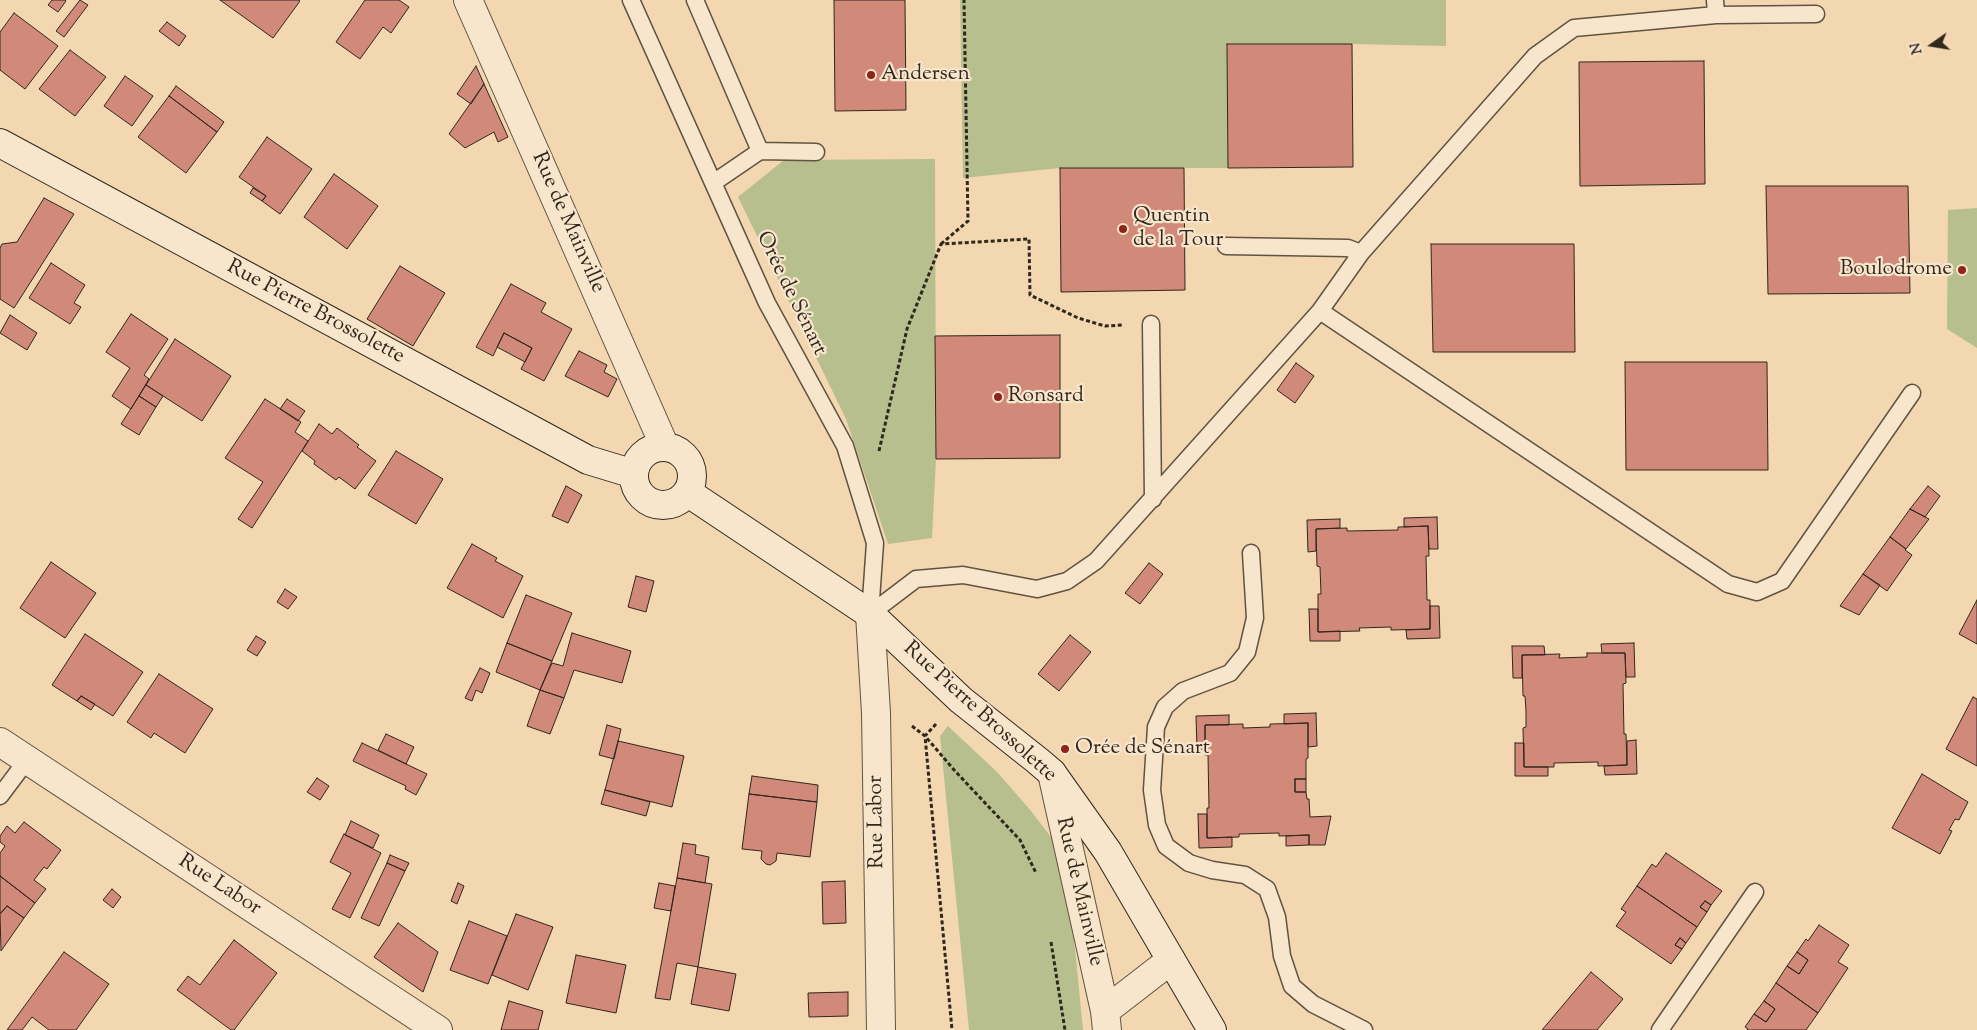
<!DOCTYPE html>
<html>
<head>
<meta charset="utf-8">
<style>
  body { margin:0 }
  #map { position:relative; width:1977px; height:1030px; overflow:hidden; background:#f2d7b0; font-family:"Sorts Mill Goudy",serif }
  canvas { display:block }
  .north { position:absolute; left:1907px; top:20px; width:50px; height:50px; -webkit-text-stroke:4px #f7e5cc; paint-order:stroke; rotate:257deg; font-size:14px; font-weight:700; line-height:20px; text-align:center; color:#30271d }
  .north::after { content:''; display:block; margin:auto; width:18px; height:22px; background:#30271d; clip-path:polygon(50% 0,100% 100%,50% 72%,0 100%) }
</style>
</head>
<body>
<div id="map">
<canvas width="1977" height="1030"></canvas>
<div class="north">N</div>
</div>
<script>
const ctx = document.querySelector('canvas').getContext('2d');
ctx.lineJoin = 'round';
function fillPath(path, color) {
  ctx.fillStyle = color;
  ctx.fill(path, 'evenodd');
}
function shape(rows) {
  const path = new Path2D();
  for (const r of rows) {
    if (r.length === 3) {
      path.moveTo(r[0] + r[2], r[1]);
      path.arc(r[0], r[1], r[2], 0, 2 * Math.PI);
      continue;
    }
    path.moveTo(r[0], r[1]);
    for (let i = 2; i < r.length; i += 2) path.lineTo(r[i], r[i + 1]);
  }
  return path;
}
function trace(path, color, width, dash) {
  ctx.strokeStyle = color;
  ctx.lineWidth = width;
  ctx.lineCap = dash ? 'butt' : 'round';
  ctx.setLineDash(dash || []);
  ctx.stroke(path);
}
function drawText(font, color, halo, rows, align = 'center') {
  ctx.font = font + ' "Sorts Mill Goudy",serif';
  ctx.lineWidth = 4.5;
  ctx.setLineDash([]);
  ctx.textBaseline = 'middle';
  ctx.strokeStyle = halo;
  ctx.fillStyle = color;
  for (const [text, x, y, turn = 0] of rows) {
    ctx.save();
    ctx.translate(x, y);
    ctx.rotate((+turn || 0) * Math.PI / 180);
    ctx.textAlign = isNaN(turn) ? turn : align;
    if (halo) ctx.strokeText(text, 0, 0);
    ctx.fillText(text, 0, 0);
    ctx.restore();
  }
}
fillPath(shape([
  [960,0,1446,0,1446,46,1352,44,1227,45,1228,168,1060,168,963,178],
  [935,159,936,459,932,538,888,544,846,419,738,197,784,160],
  [1977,208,1977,348,1947,329,1948,210],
  [948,726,998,773,1031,811,1054,841,1068,878,1083,1030,969,1030,940,736]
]), '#b7bf8e');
const building = shape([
  [52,0,65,0,66,1,58,12,48,5,52,0],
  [80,0,88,5,64,37,56,31,80,0],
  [220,0,298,0,300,1,273,38,220,0],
  [365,0,399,0,409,7,391,33,383,27,360,59,336,42,365,0],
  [834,0,905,0,906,110,835,111,834,0],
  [14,13,58,46,25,89,0,70,0,32,14,13],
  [167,22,186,36,179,46,159,31,167,22],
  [1227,44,1352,44,1353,167,1228,168,1227,44],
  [70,50,106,77,75,116,39,89,70,50],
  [1704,61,1705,184,1580,186,1579,62,1704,61],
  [476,66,484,84,471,104,457,94,476,66],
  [125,76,153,96,132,126,104,106,125,76],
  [484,84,508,137,498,142,494,132,465,148,449,134,484,84],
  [176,86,224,122,217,132,169,96,176,86],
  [169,96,217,132,186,173,138,137,169,96],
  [267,137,312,169,280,214,262,201,266,196,239,177,267,137],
  [1060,168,1184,168,1185,290,1061,292,1060,168],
  [334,174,378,206,347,249,304,217,334,174],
  [1766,186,1908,186,1910,293,1768,294,1766,186],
  [253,188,266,196,262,201,250,193,253,188],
  [44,198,74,214,14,308,0,299,0,248,2,244,17,242,44,198],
  [1431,244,1574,244,1575,352,1433,352,1431,244],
  [51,263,85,285,74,303,81,307,70,324,29,298,51,263],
  [400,266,445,293,413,346,367,319,400,266],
  [511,284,546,303,541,312,572,329,544,381,521,369,532,348,504,333,493,356,476,347,511,284],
  [131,314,168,339,144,375,149,379,131,409,112,396,130,368,106,352,131,314],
  [10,315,37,333,27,350,0,333,10,315],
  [504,333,532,348,525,362,497,347,504,333],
  [1060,335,1060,458,936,459,935,336,1060,335],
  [175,339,231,376,202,421,146,385,175,339],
  [579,351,607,365,604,372,617,379,608,397,565,376,579,351],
  [1625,362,1767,362,1768,470,1626,470,1625,362],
  [1296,363,1314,376,1295,403,1277,390,1296,363],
  [146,385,163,396,156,407,139,396,146,385],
  [139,396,156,407,139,435,121,424,139,396],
  [265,399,301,422,295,432,308,441,252,528,238,519,263,482,225,458,265,399],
  [287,399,305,411,298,421,280,409,287,399],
  [319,424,332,434,337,428,359,445,357,447,376,461,355,489,339,477,336,480,314,464,315,461,302,451,319,424],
  [396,451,443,479,416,524,368,495,396,451],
  [566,486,582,495,568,523,552,516,566,486],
  [1928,486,1940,496,1925,517,1910,509,1928,486],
  [1910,509,1929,519,1906,549,1890,537,1910,509],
  [1437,517,1438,549,1429,549,1428,526,1404,527,1404,518,1437,517],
  [1340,519,1340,528,1316,529,1316,551,1308,552,1307,520,1340,519],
  [1428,526,1429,556,1426,556,1427,600,1430,600,1430,629,1391,630,1391,627,1359,628,1360,631,1318,632,1318,594,1321,594,1320,567,1317,566,1316,529,1347,528,1347,531,1398,530,1398,527,1428,526],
  [1890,537,1906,549,1905,550,1912,555,1887,591,1863,574,1890,537],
  [472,544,497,558,495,561,523,576,503,618,447,588,472,544],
  [51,562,96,593,65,638,20,608,51,562],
  [1149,563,1163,574,1140,604,1125,593,1149,563],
  [1863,574,1880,585,1859,615,1840,606,1863,574],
  [636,576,654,581,646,612,628,607,636,576],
  [285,589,297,597,288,609,277,602,285,589],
  [526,595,572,613,552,661,507,643,526,595],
  [1977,600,1977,644,1959,634,1977,600],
  [1430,606,1439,606,1440,638,1407,639,1406,630,1430,629,1430,606],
  [1309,609,1318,609,1318,632,1340,631,1340,641,1310,641,1309,609],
  [572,633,631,651,622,683,574,670,564,698,540,690,552,663,563,666,572,633],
  [85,634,143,672,113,716,81,696,77,701,52,685,85,634],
  [1070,635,1091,652,1059,691,1038,674,1070,635],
  [256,636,266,642,257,656,247,650,256,636],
  [507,643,552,661,540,690,496,672,507,643],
  [1634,643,1635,677,1626,677,1625,653,1602,653,1601,644,1634,643],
  [1512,646,1544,646,1545,655,1522,655,1522,678,1513,678,1512,646],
  [1587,653,1625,653,1626,683,1623,684,1624,734,1626,734,1627,765,1598,766,1598,762,1554,763,1554,767,1524,767,1523,728,1526,727,1526,711,1525,696,1523,696,1522,655,1560,654,1559,658,1587,657,1587,653],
  [480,668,490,673,482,693,476,690,472,701,465,698,480,668],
  [159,674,213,709,185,753,154,733,151,738,127,722,159,674],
  [540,690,564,698,550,734,527,726,540,690],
  [81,696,95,704,91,710,77,701,81,696],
  [1973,697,1977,699,1977,766,1946,749,1973,697],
  [1316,713,1317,746,1308,747,1308,723,1284,724,1284,714,1316,713],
  [1229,715,1229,725,1205,725,1205,749,1197,749,1196,716,1229,715],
  [1308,723,1308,758,1306,759,1306,779,1295,779,1295,792,1306,792,1307,799,1309,799,1310,817,1331,816,1325,845,1309,845,1309,835,1279,836,1279,833,1239,834,1239,837,1207,838,1207,808,1209,808,1208,755,1205,755,1205,725,1243,724,1243,728,1270,727,1270,724,1308,723],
  [607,725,621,729,614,759,599,755,607,725],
  [386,734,414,747,406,764,378,750,386,734],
  [1636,740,1637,774,1605,775,1604,766,1627,765,1627,741,1636,740],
  [618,741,684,756,672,807,605,790,618,741],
  [362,743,427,774,416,795,405,789,406,786,353,761,362,743],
  [1515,743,1524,743,1524,767,1548,767,1548,776,1515,776,1515,743],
  [1922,774,1968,802,1959,820,1955,819,1949,830,1952,831,1940,854,1892,828,1922,774],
  [752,776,818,785,817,802,749,794,752,776],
  [317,778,329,786,320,800,307,792,317,778],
  [1295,779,1306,779,1306,792,1295,792,1295,779],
  [605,790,650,802,646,816,601,804,605,790],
  [749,794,817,802,810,857,777,853,776,861,770,865,766,864,761,859,762,851,742,849,749,794],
  [1198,814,1207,814,1207,838,1232,837,1232,847,1199,848,1198,814],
  [351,821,379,835,373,848,345,835,351,821],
  [24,822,61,850,47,869,44,867,34,880,46,889,35,903,0,876,0,853,5,846,0,842,0,836,7,826,15,833,24,822],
  [344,834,381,853,350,918,332,909,351,873,330,862,344,834],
  [1309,835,1309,845,1286,846,1286,836,1309,835],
  [683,843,696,845,695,854,709,857,705,883,677,878,683,843],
  [1666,853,1722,891,1711,905,1705,901,1700,907,1707,912,1697,927,1637,886,1652,864,1656,867,1666,853],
  [390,855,409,863,405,871,387,863,390,855],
  [387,863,405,871,379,926,361,918,387,863],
  [0,876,35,903,24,918,7,906,0,914,0,876],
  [677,878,712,884,698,967,677,963,670,1000,655,998,677,878],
  [845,881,846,923,823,924,822,882,845,881],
  [458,883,464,886,457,904,451,901,458,883],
  [659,883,675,886,671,911,654,908,659,883],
  [1637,886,1697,927,1686,943,1680,938,1675,945,1682,949,1671,964,1616,926,1626,912,1621,909,1637,886],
  [112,889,121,897,113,908,103,900,112,889],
  [1705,901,1711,905,1707,912,1700,907,1705,901],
  [7,906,24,918,1,951,0,914,7,906],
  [516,914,553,927,528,990,492,975,516,914],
  [469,921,507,936,488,984,450,970,469,921],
  [398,923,438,952,423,992,374,957,398,923],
  [1819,925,1849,945,1838,962,1848,968,1818,1013,1776,983,1787,966,1799,974,1808,960,1797,952,1806,939,1808,941,1819,925],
  [1680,938,1686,943,1682,949,1675,945,1680,938],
  [234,940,277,973,234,1030,231,1030,177,990,188,976,200,985,234,940],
  [64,952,109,984,76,1030,49,1030,32,1017,22,1030,7,1030,64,952],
  [1797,952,1808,960,1799,974,1787,966,1797,952],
  [576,955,626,965,616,1013,566,1003,576,955],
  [698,967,736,974,729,1011,691,1004,698,967],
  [1591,972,1623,999,1597,1030,1542,1030,1591,972],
  [1776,983,1818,1013,1806,1030,1747,1030,1748,1029,1745,1027,1754,1014,1766,1022,1775,1009,1764,1001,1776,983],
  [848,992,848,1016,809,1017,808,993,848,992],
  [509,1001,543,1011,538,1030,501,1030,509,1001],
  [1764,1001,1775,1009,1766,1022,1754,1014,1764,1001]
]);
fillPath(building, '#d18979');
trace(building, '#30271d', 1);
const lane = shape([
  [631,0,767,303,845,446,875,543,870,614],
  [695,0,760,151,713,183],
  [1716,15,1816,14],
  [760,151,816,152],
  [1226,246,1348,248,1361,253],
  [1320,311,1361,253,1535,56,1574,28,1716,15,1715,0],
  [1151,324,1153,499],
  [1251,553,1255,618,1247,652,1230,673,1183,691,1165,707,1156,727,1152,790,1157,825,1166,846,1189,863,1212,870,1245,875,1267,889,1277,917,1282,956,1292,986,1313,1004,1364,1030],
  [870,614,916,579,963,575,1037,589,1067,581,1096,561,1320,311,1728,584,1757,592,1782,581,1912,393],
  [0,796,27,760],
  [1660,1030,1755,892]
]);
const street = shape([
  [468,0,665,447],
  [870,614,876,713,881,1030],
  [0,742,438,1030],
  [1052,773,1105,1011,1107,1030],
  [1105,1011,1171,960]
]);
const secondary = shape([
  [0,143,588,460,634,474],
  [663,476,29],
  [687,492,870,614,961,700,1038,761,1052,773,1108,852,1212,1030]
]);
trace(lane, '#605342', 19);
trace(street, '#605342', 30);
trace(secondary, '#30271d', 30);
trace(shape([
  [941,244,968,221,964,0],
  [879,451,907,329,941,244,1029,239,1030,295,1078,318,1105,326,1122,325],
  [936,724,925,736,952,1030],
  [912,726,925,736,955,771,1020,840,1036,873],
  [1051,942,1065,1030]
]), '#30271d', 3, [4, 2.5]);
trace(lane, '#f7e5cc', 16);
trace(street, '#f7e5cc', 28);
trace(secondary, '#f7e5cc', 28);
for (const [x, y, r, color] of [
  [871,75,5,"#8f2418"],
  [1123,229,5,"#8f2418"],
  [1962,270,5,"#8f2418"],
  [998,397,5,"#8f2418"],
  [1065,749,5,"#8f2418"]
]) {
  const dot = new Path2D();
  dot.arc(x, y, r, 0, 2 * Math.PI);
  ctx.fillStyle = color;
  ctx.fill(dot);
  trace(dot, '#f7e5cc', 2);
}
drawText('21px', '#30271d', '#f7e5cc', [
  ["Andersen",881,75],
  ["Quentin",1133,217],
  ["de la Tour",1133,241],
  ["Boulodrome",1952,270,"right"],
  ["Ronsard",1008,397],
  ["Orée de Sénart",1075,749]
], 'left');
drawText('21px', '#30271d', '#f7e5cc', [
  ["Rue de Mainville",567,223,66],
  ["Orée de Sénart",790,294,64],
  ["Rue Pierre Brossolette",315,313,28],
  ["Rue Pierre Brossolette",979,713,42],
  ["Rue Labor",878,822,-91],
  ["Rue Labor",219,886,33],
  ["Rue de Mainville",1078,892,77]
]);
</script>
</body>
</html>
